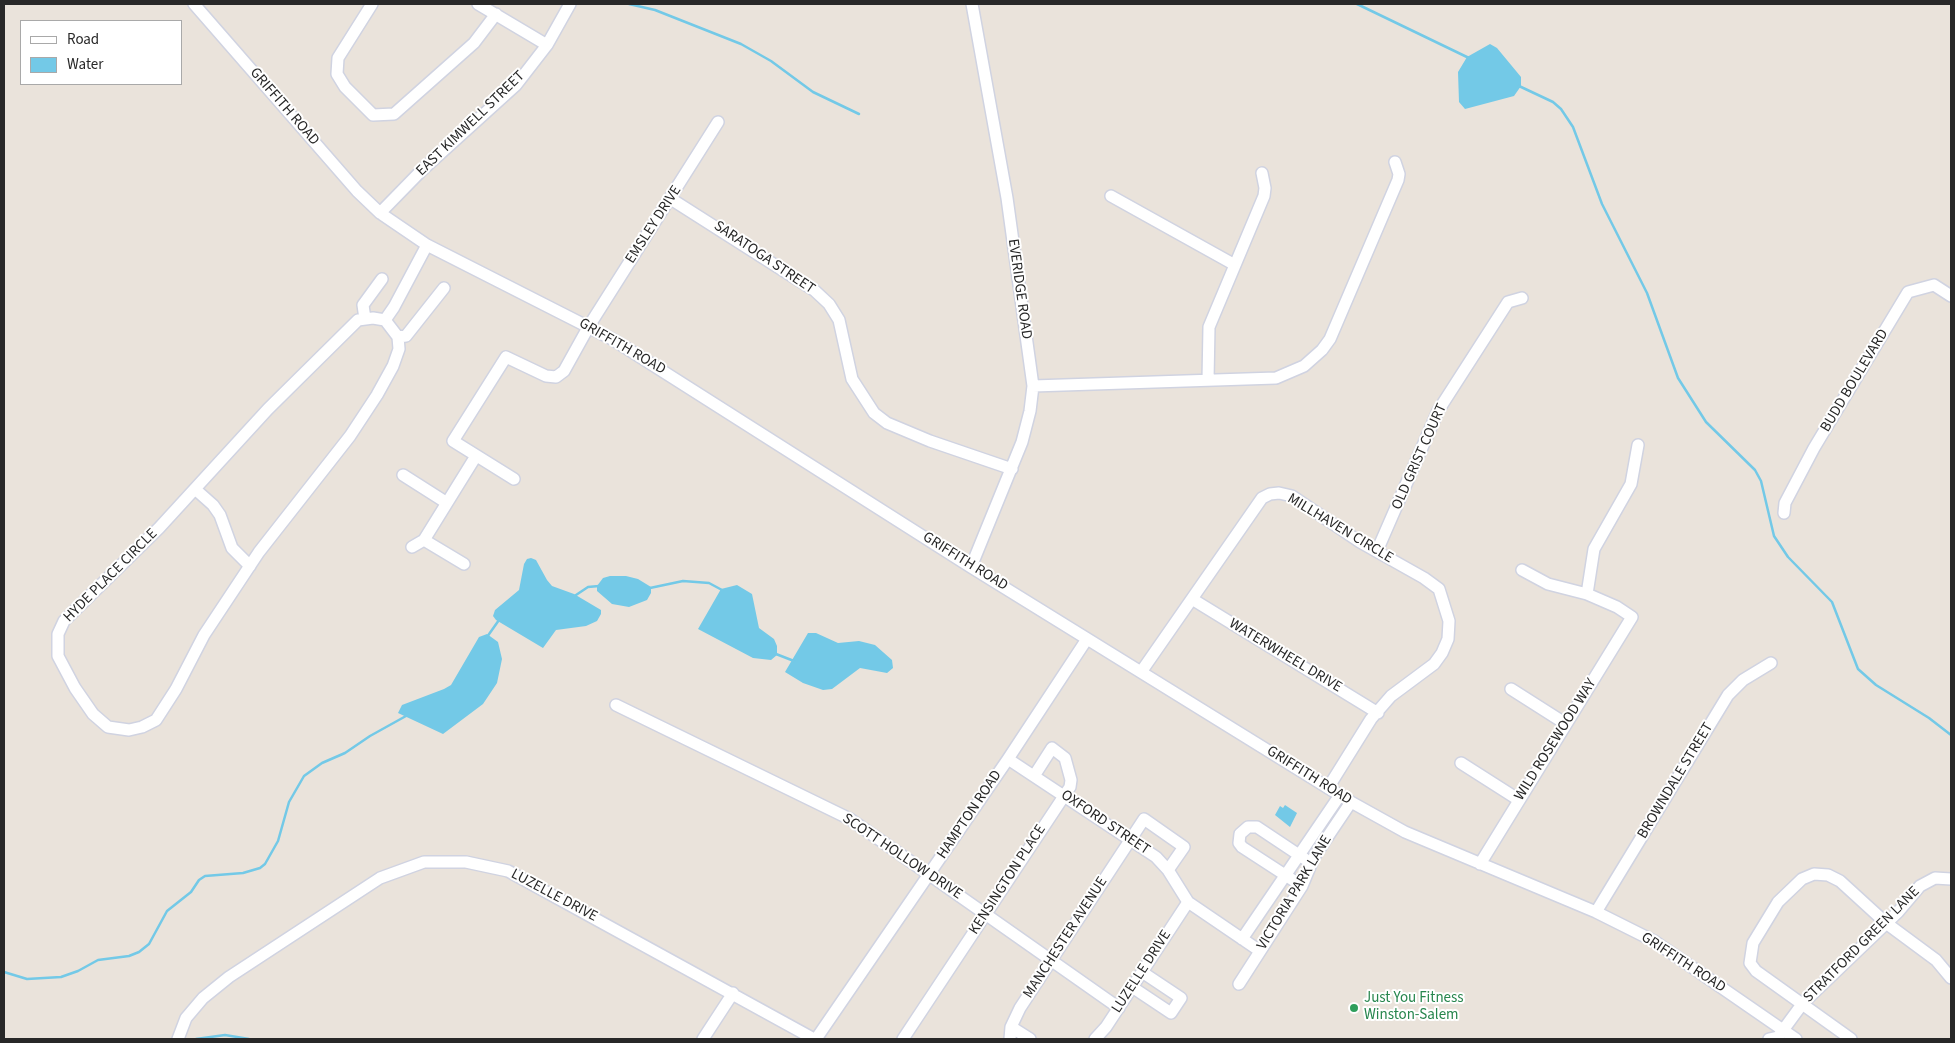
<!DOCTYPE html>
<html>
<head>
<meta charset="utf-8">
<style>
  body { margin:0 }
  #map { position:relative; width:1955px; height:1043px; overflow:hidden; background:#eae3db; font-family:"Source Sans 3",sans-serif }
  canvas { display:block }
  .frame { position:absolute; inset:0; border:5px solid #282828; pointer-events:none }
  .legend { position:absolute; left:20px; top:20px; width:162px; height:65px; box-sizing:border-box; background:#fff; border:1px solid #a9a9a9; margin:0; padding:6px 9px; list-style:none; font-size:15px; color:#282828 }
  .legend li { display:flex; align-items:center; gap:10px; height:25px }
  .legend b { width:25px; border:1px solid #a9a9a9 }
</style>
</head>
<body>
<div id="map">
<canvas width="1955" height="1043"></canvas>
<div class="frame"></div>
<ul class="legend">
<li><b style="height:6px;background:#fff"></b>Road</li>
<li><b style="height:14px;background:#73c9e7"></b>Water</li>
</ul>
</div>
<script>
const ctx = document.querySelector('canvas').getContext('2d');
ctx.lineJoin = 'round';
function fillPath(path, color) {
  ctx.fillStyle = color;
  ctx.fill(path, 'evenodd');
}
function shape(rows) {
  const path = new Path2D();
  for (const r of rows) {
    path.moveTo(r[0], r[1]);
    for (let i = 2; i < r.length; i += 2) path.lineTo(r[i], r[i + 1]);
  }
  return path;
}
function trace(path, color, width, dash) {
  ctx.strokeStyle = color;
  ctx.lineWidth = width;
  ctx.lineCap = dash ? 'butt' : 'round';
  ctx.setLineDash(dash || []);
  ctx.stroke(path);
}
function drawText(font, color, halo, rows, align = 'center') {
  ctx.font = font + ' "Source Sans 3",sans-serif';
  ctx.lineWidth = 4;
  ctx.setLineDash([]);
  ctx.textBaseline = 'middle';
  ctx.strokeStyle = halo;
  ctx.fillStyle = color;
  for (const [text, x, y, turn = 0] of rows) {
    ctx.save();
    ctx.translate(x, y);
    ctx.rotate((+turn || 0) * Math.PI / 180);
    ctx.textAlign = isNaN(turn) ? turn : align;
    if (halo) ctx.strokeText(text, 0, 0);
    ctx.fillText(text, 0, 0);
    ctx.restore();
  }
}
fillPath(shape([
  [1490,44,1497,48,1521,77,1521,86,1514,96,1465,109,1459,102,1458,72,1467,57],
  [531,558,536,560,547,580,552,586,574,594,601,610,601,614,597,621,586,626,556,630,543,648,496,620,493,616,495,610,519,590,524,564,527,559],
  [610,576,626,576,638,579,651,587,651,593,647,600,629,607,612,604,597,591,597,586,603,578],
  [737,585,752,594,759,628,774,639,777,646,777,655,771,660,753,658,698,629,721,589],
  [808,633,816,633,838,643,859,641,875,645,892,660,893,668,887,673,860,668,832,689,823,690,803,683,785,672],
  [487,634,498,642,502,659,497,683,483,704,443,734,398,713,402,705,444,689,451,685,479,637],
  [1285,805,1297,813,1290,827,1275,815,1280,806,1283,808]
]), '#73c9e7');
trace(shape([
  [629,4,655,10,741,44,771,61,813,92,859,114],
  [1357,4,1469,58],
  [1519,86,1553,102,1561,109,1573,127,1602,204,1647,293,1678,378,1706,422,1755,470,1761,481,1774,536,1788,557,1832,602,1858,669,1876,685,1929,718,1951,735],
  [650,588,683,581,709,583,722,590],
  [573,597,588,587,599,586],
  [487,637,499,620],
  [776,654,794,661],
  [4,972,27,979,61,977,78,971,98,960,129,956,139,952,149,944,167,911,191,892,199,880,205,876,243,873,260,868,265,864,278,841,289,802,304,776,322,763,345,753,370,736,406,716],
  [196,1039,225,1035,249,1039]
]), '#73c9e7', 2.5);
const minor = shape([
  [194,4,357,191,380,213,427,245,612,339,971,567,1351,802,1405,832,1596,912,1654,941,1796,1039],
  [372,4,338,58,337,74,345,87,373,115,394,114,474,43,496,14],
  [478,4,547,45],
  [1111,196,1235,265],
  [671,199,814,290,829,304,839,320,852,379,874,413,887,423,930,441,1012,469],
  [380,213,421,171,516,85,547,45,570,4],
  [365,319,363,305,382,279],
  [385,320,398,337,399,349,393,366,377,395,350,436,259,552,204,635,176,689,156,720,142,727,129,730,108,727,93,714,75,688,58,656,58,634,64,621,159,528,268,409,358,320,373,318,385,320,394,307,427,245],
  [398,337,406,336,444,288],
  [1208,380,1209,327,1264,196,1265,188,1262,173],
  [1033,386,1276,378,1304,366,1322,350,1330,339,1398,180,1399,174,1395,162],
  [403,475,447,503],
  [514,479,453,441,506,357,546,376,556,377,564,371,589,326,718,122],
  [195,489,213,505,220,515,232,548,250,566],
  [1784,513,1785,503,1814,448,1908,292,1934,285,1951,296],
  [424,540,464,564],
  [412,547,424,540,476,456],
  [1377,551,1438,411,1508,302,1522,298],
  [971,567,1022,442,1030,411,1033,386,1007,198,972,4],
  [1587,594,1594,549,1631,484,1638,445],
  [1192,599,1378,713],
  [1141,672,1262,498,1270,494,1279,493,1292,496,1360,542,1424,578,1439,589,1449,621,1448,639,1442,653,1434,664,1391,696,1371,719,1328,788],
  [1511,689,1566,724],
  [616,705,850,819,1119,1008],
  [1008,759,1156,857,1168,870,1188,902,1260,951],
  [1461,763,1519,800],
  [1480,864,1632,617,1617,607,1587,594,1548,584,1522,570],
  [1302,886,1242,847,1239,843,1240,834,1248,827,1257,827,1305,859],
  [1596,912,1728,695,1743,680,1771,663],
  [1242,939,1340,795],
  [1239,984,1302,886,1314,857,1351,802],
  [1132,987,1171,1013,1181,998,1142,972],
  [1011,1027,1030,1039],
  [178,1039,186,1018,203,998,229,977,380,878,424,862,466,862,508,871,814,1039],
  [703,1039,733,993],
  [816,1039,1008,759,1087,639],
  [903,1039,1070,787,1071,780,1065,758,1052,748,1034,776],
  [1010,1039,1011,1027,1020,1008,1144,819,1184,847,1168,870],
  [1095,1039,1106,1027,1188,902],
  [1769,1039,1778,1037,1803,1003,1898,912,1920,886,1935,878,1951,879],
  [1851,1039,1756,971,1750,963,1753,943,1778,902,1802,879,1814,874,1828,875,1840,881,1886,923,1936,960,1951,978]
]);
trace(minor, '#d0d3e1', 14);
trace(minor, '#fff', 11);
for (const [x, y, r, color] of [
  [1354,1008,5,"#2e9e5b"]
]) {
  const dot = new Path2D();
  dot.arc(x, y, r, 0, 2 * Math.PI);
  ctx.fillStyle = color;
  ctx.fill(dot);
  trace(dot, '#fff', 2);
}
drawText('15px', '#282828', '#fff', [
  ["GRIFFITH ROAD",284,107,49],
  ["EAST KIMWELL STREET",471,124,-44],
  ["EMSLEY DRIVE",654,225,-57],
  ["SARATOGA STREET",764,258,34],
  ["EVERIDGE ROAD",1019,289,82],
  ["GRIFFITH ROAD",622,347,30],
  ["BUDD BOULEVARD",1855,381,-59],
  ["OLD GRIST COURT",1420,457,-66],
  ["MILLHAVEN CIRCLE",1340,529,31],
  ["GRIFFITH ROAD",965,562,32],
  ["HYDE PLACE CIRCLE",111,576,-45],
  ["WATERWHEEL DRIVE",1285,656,31],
  ["WILD ROSEWOOD WAY",1556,740,-58],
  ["GRIFFITH ROAD",1309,776,32],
  ["BROWNDALE STREET",1676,781,-59],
  ["HAMPTON ROAD",970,815,-56],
  ["OXFORD STREET",1105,823,34],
  ["SCOTT HOLLOW DRIVE",902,857,34],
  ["KENSINGTON PLACE",1008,880,-57],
  ["VICTORIA PARK LANE",1295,893,-59],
  ["LUZELLE DRIVE",554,896,28],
  ["MANCHESTER AVENUE",1066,938,-57],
  ["STRATFORD GREEN LANE",1862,945,-45],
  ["GRIFFITH ROAD",1683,963,33],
  ["LUZELLE DRIVE",1142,972,-57]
]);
drawText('15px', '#27864d', '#fff', [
  ["Just You Fitness",1364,999],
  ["Winston-Salem",1364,1016]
], 'left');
</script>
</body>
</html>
